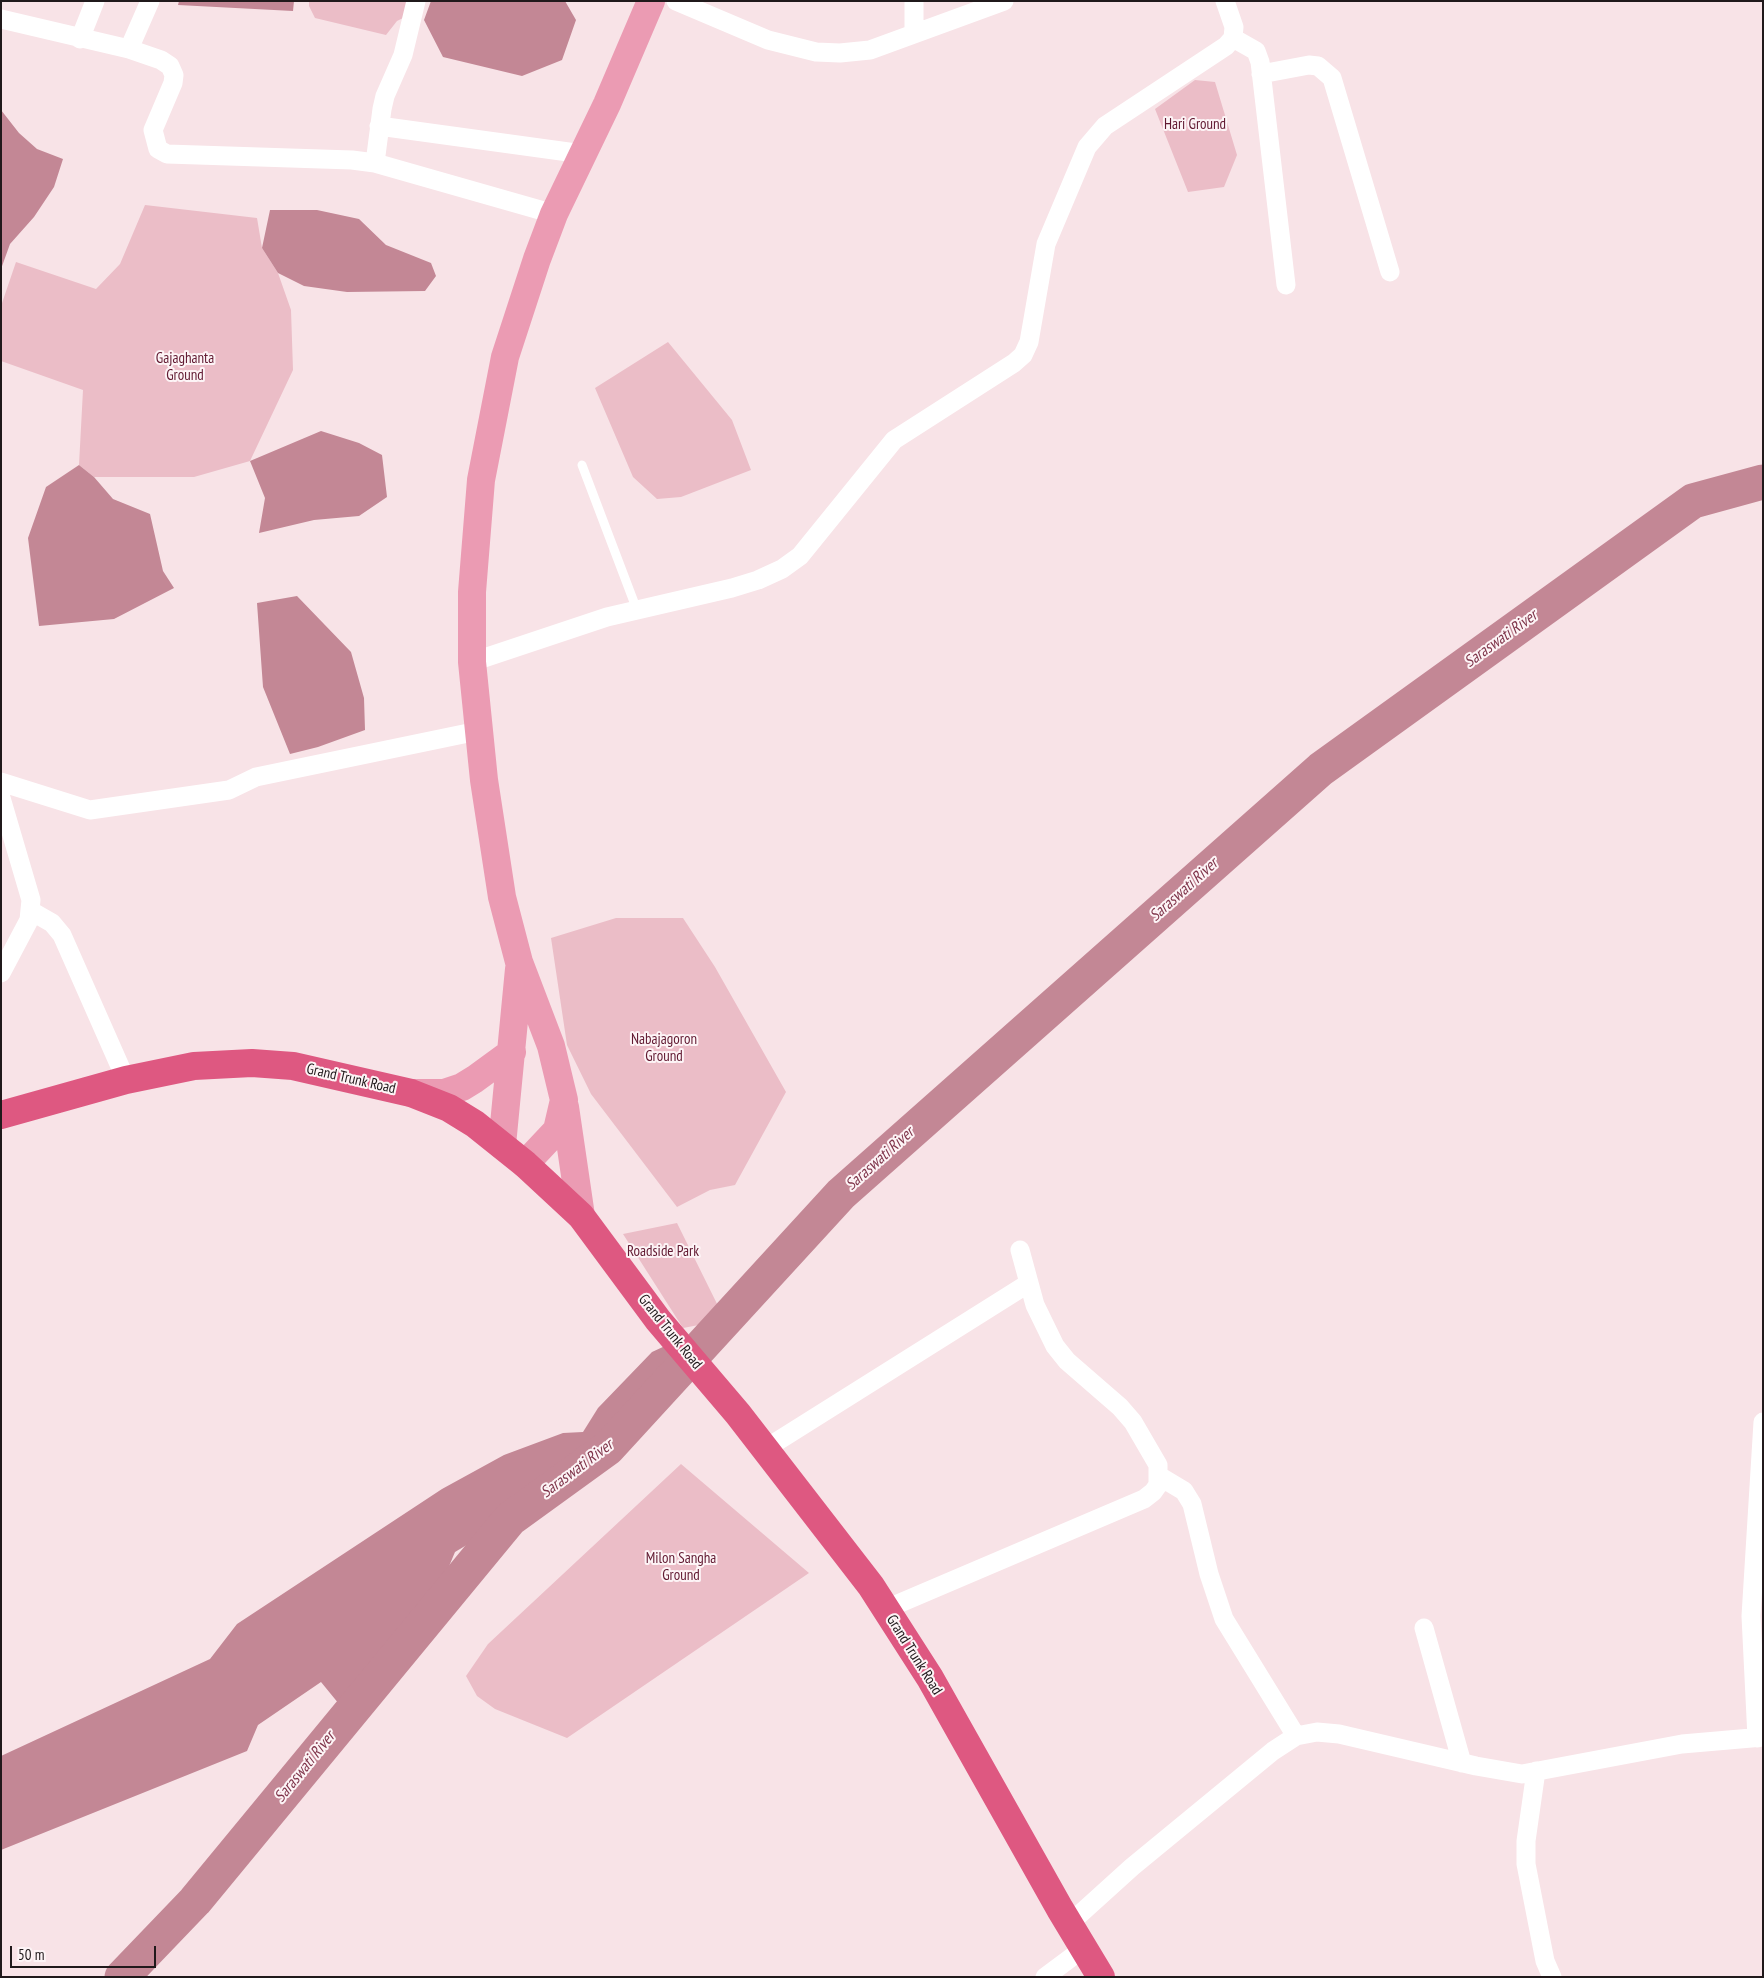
<!DOCTYPE html>
<html>
<head>
<meta charset="utf-8">
<style>
  body { margin:0 }
  #map { position:relative; width:1764px; height:1978px; overflow:hidden; background:#f8e3e7; font-family:"PT Sans Narrow",sans-serif }
  canvas { display:block }
  .frame { position:absolute; inset:0; border:2px solid #20191b; pointer-events:none }
  .scale { position:absolute; left:10px; top:1946px; width:146px; height:22px; box-sizing:border-box; border:2px solid #20191b; border-top:0; padding-left:6px; font-size:15px; line-height:18px; white-space:nowrap; color:#20191b; -webkit-text-stroke:4px #fdf4f6; paint-order:stroke }
</style>
</head>
<body>
<div id="map">
<canvas width="1764" height="1978"></canvas>
<div class="frame"></div>
<div class="scale">50 m</div>
</div>
<script>
const ctx = document.querySelector('canvas').getContext('2d');
ctx.lineJoin = 'round';
function fillPath(path, color) {
  ctx.fillStyle = color;
  ctx.fill(path, 'evenodd');
}
function shape(rows) {
  const path = new Path2D();
  for (const r of rows) {
    path.moveTo(r[0], r[1]);
    for (let i = 2; i < r.length; i += 2) path.lineTo(r[i], r[i + 1]);
  }
  return path;
}
function trace(path, color, width, dash) {
  ctx.strokeStyle = color;
  ctx.lineWidth = width;
  ctx.lineCap = dash ? 'butt' : 'round';
  ctx.setLineDash(dash || []);
  ctx.stroke(path);
}
function drawText(font, color, halo, rows, align = 'center') {
  ctx.font = font + ' "PT Sans Narrow",sans-serif';
  ctx.lineWidth = 4;
  ctx.setLineDash([]);
  ctx.textBaseline = 'middle';
  ctx.strokeStyle = halo;
  ctx.fillStyle = color;
  for (const [text, x, y, turn = 0] of rows) {
    ctx.save();
    ctx.translate(x, y);
    ctx.rotate((+turn || 0) * Math.PI / 180);
    ctx.textAlign = isNaN(turn) ? turn : align;
    if (halo) ctx.strokeText(text, 0, 0);
    ctx.fillText(text, 0, 0);
    ctx.restore();
  }
}
fillPath(shape([
  [309,1,419,1,417,11,397,21,386,35,315,18,309,6],
  [1195,80,1215,82,1237,155,1224,187,1188,192,1155,109],
  [145,205,257,218,262,248,278,273,291,310,293,370,250,461,194,477,94,477,79,465,83,390,1,361,1,306,16,262,96,289,120,264],
  [668,342,732,420,751,470,681,497,657,499,633,477,595,388],
  [616,918,683,918,715,967,786,1092,735,1185,710,1190,677,1207,591,1094,567,1045,551,938],
  [677,1223,725,1320,683,1328,623,1234],
  [681,1464,809,1573,567,1738,495,1709,477,1696,466,1676,488,1644]
]), '#ebbdc7');
fillPath(shape([
  [179,1,294,1,293,11,178,5],
  [431,1,565,1,576,20,562,60,522,76,443,57,424,20],
  [1,110,19,133,37,149,63,159,54,187,34,217,10,244,1,269],
  [270,210,317,210,359,219,386,245,431,263,436,276,425,291,347,292,304,286,278,273,262,248],
  [321,431,359,443,382,455,387,497,359,516,314,520,259,533,265,498,250,461],
  [79,465,94,477,113,499,150,514,163,571,174,588,114,619,39,626,28,538,46,487],
  [297,596,351,652,364,698,365,730,318,747,290,754,263,687,257,603],
  [665,1346,683,1367,608,1448,510,1519,455,1552,427,1619,348,1715,321,1682,258,1725,247,1751,1,1850,1,1756,210,1659,237,1624,442,1489,504,1455,563,1433,583,1432,598,1408,652,1352]
]), '#c38795');
trace(shape([
  [122,1977,195,1901,510,1519,608,1448,841,1194,1321,769,1693,501,1763,482]
]), '#c38795', 35);
trace(shape([
  [582,465,637,610]
]), '#fff', 9);
trace(shape([
  [676,1,768,40,816,52,840,53,870,50,1004,1],
  [914,1,914,33],
  [1,19,129,49,161,60,170,66,174,75,173,83,153,130,158,149,167,154,352,160,375,163,554,214],
  [1233,38,1256,51,1260,62,1286,285],
  [80,39,95,1],
  [129,49,150,1],
  [1261,74,1309,65,1318,66,1332,78,1390,272],
  [379,126,583,154],
  [375,163,382,109,385,96,403,55,416,1],
  [472,662,607,617,732,588,758,580,782,569,800,556,894,440,1014,363,1023,355,1029,342,1046,244,1087,147,1105,126,1226,46,1233,38,1234,27,1225,1],
  [1,782,90,810,229,790,256,777,478,731],
  [1,798,31,900,29,920,1,973],
  [31,911,52,923,62,935,126,1080],
  [765,1449,1029,1283],
  [1159,1476,1184,1491,1192,1504,1209,1574,1224,1619,1296,1736],
  [886,1609,1144,1499,1153,1492,1158,1485,1158,1465,1133,1422,1120,1407,1067,1361,1055,1346,1035,1305,1020,1250],
  [1424,1628,1462,1763],
  [1757,1738,1751,1616,1763,1422],
  [1536,1771,1526,1841,1526,1864,1545,1961,1552,1977],
  [1069,1924,1132,1867,1273,1751,1296,1736,1317,1732,1339,1734,1476,1766,1522,1774,1682,1744,1763,1737],
  [1045,1977,1084,1948]
]), '#fff', 19);
trace(shape([
  [411,1093,444,1093,462,1087,475,1079,512,1052],
  [565,1107,581,1216],
  [502,1145,519,969],
  [525,1164,557,1130,564,1100,551,1046,519,962,502,897,484,780,472,662,472,592,481,480,505,357,537,259,554,214,607,104,651,1]
]), '#eb9bb3', 28);
trace(shape([
  [1,1115,126,1080,194,1066,252,1063,293,1066,411,1093,449,1108,475,1124,525,1164,581,1216,658,1320,738,1414,871,1586,930,1678,1060,1909,1101,1977]
]), '#de5881', 28);
drawText('15px', '#611931', '#fdf4f6', [
  ["Hari Ground",1195,125],
  ["Gajaghanta",185,359],
  ["Ground",185,376],
  ["Nabajagoron",664,1040],
  ["Ground",664,1057],
  ["Roadside Park",663,1252],
  ["Milon Sangha",681,1559],
  ["Ground",681,1576]
]);
drawText('15px', '#20191b', '#fdf4f6', [
  ["Grand Trunk Road",351,1079,13],
  ["Grand Trunk Road",670,1332,51],
  ["Grand Trunk Road",914,1655,58]
]);
drawText('italic 16px', '#7f344a', '#fdf4f6', [
  ["Saraswati River",1501,639,-36],
  ["Saraswati River",1184,890,-42],
  ["Saraswati River",880,1159,-42],
  ["Saraswati River",577,1469,-37],
  ["Saraswati River",305,1767,-51]
]);
</script>
</body>
</html>
